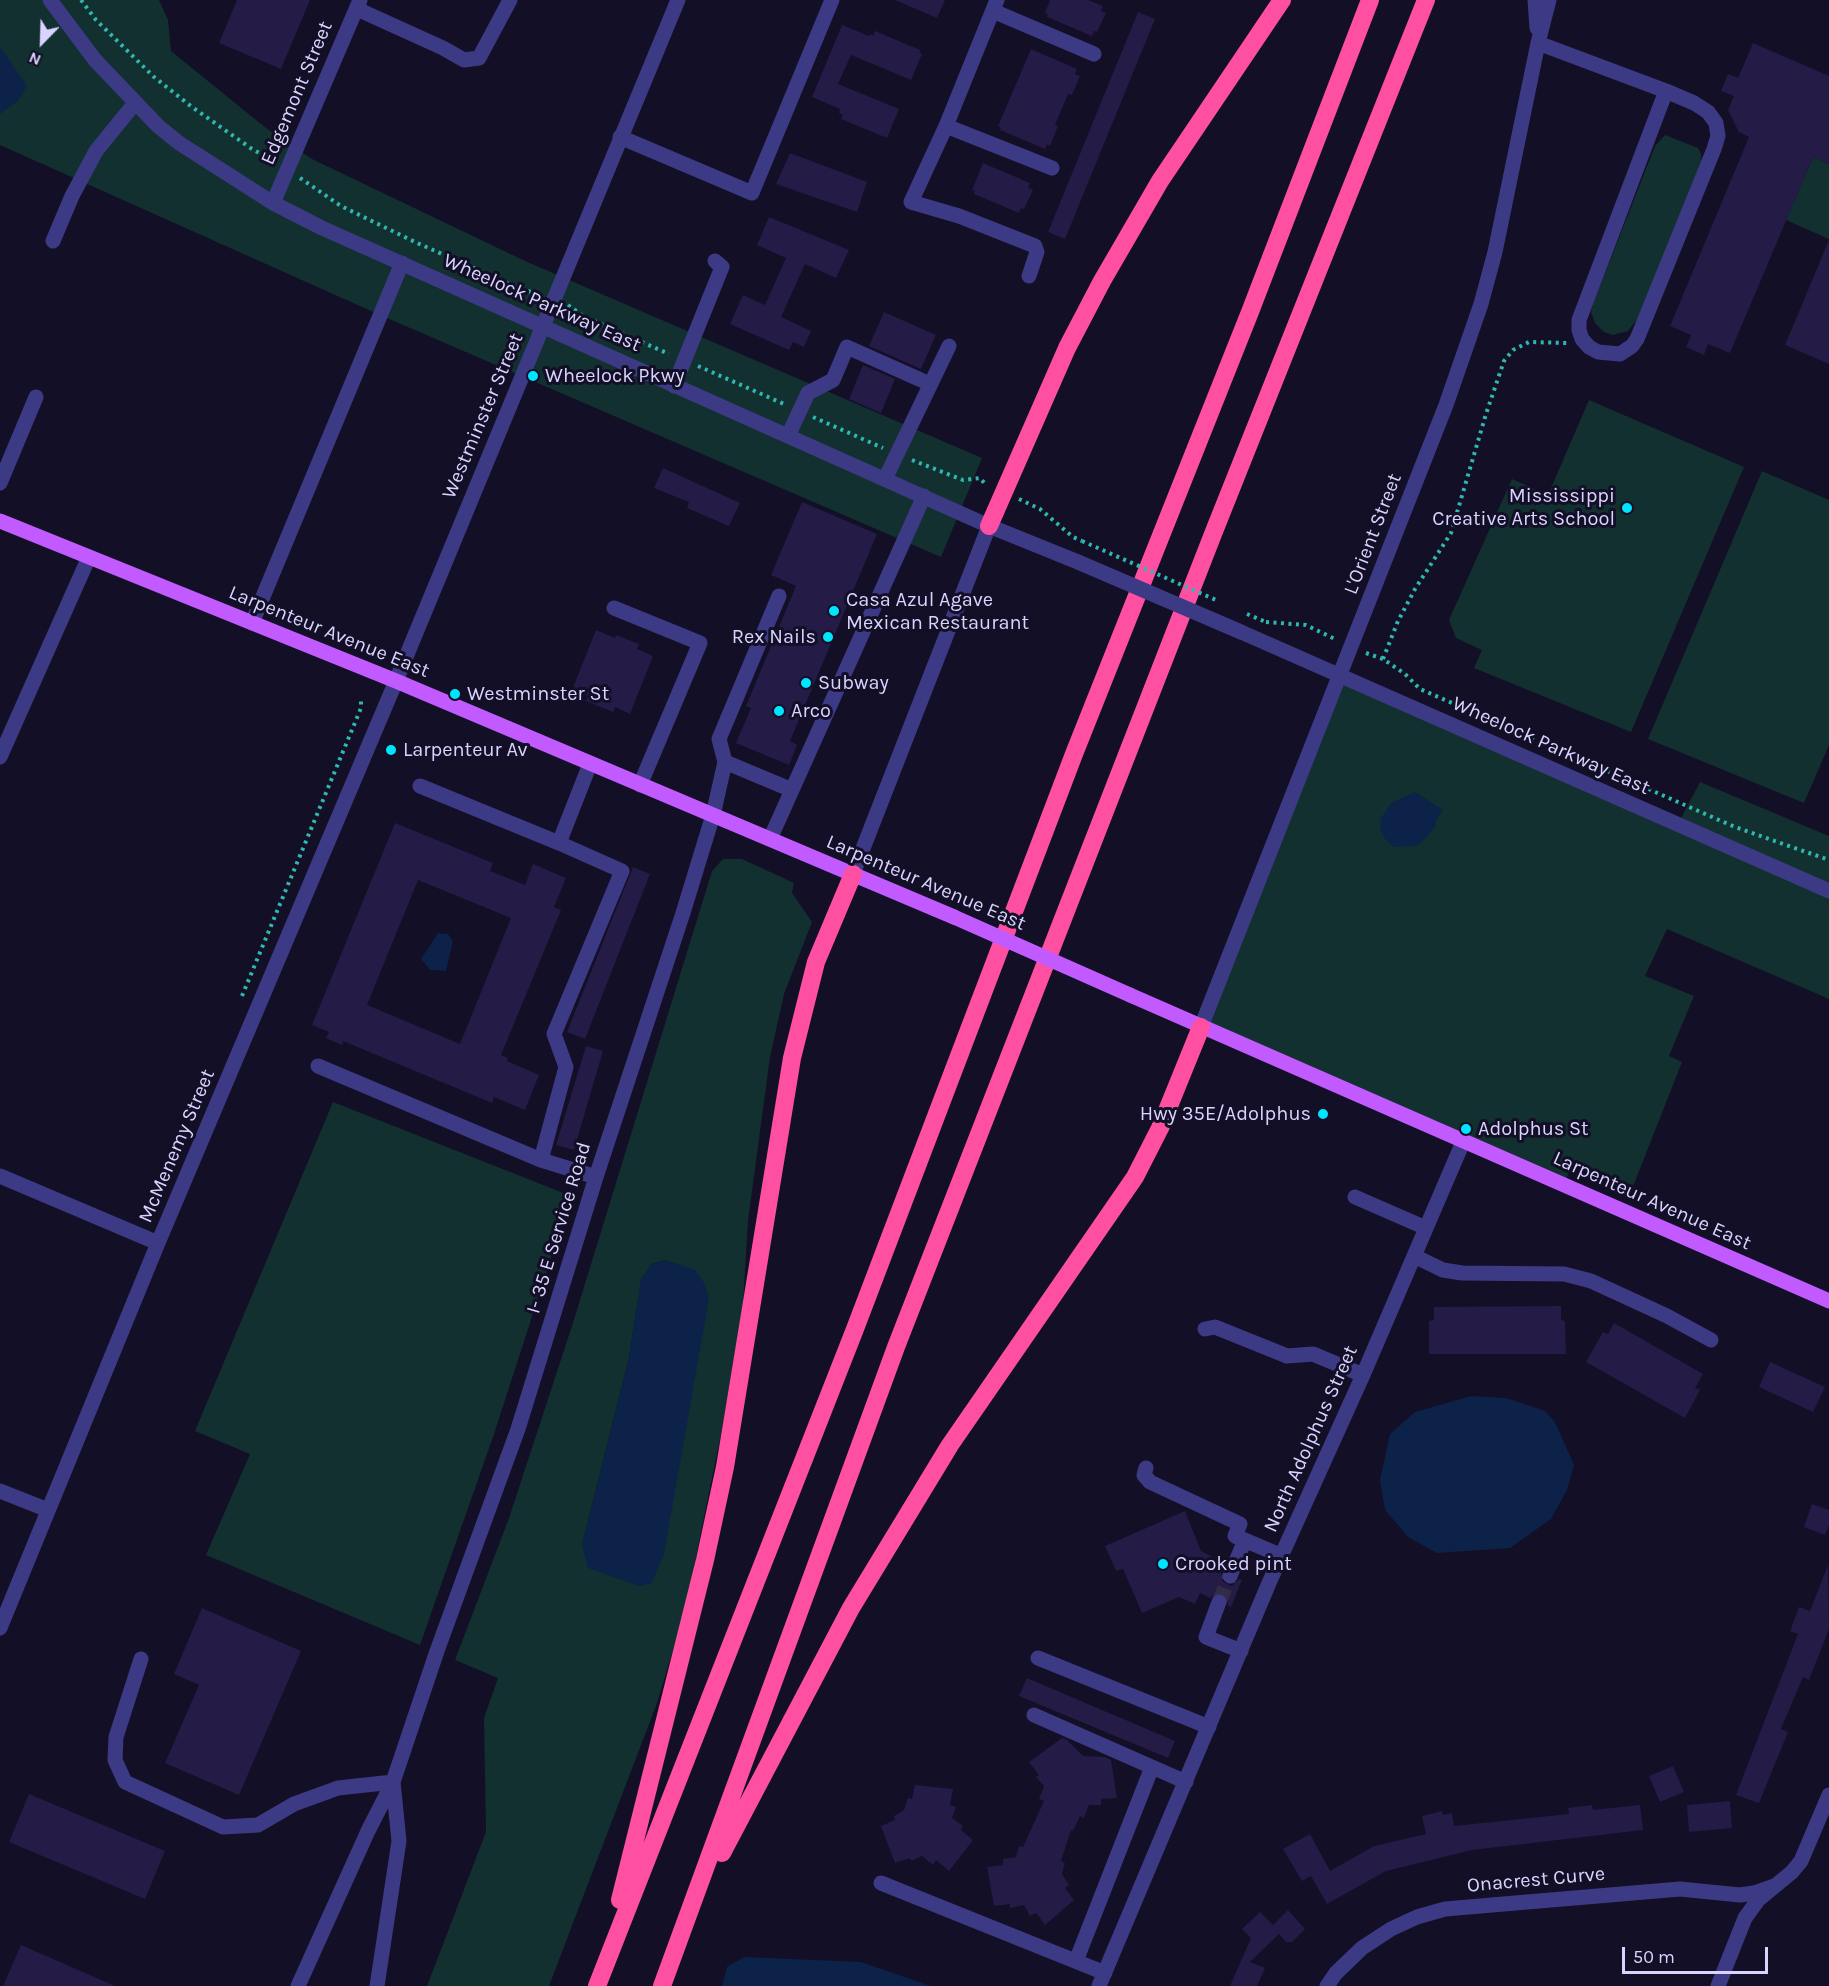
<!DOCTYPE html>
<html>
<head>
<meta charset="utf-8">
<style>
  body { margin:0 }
  #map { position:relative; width:1829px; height:1986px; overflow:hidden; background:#130f26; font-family:Karla,sans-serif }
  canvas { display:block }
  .north { position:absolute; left:12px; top:12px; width:60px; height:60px; -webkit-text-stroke:4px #130f26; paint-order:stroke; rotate:203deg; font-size:16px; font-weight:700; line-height:24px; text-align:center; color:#d9d4ff }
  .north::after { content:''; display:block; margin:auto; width:21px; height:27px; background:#d9d4ff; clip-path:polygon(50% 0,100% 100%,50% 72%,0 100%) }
  .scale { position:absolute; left:1622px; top:1947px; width:146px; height:27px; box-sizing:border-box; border:3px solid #d9d4ff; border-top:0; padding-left:8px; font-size:18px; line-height:21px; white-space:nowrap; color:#d9d4ff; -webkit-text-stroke:4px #130f26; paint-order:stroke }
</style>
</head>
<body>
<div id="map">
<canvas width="1829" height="1986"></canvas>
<div class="north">N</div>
<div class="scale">50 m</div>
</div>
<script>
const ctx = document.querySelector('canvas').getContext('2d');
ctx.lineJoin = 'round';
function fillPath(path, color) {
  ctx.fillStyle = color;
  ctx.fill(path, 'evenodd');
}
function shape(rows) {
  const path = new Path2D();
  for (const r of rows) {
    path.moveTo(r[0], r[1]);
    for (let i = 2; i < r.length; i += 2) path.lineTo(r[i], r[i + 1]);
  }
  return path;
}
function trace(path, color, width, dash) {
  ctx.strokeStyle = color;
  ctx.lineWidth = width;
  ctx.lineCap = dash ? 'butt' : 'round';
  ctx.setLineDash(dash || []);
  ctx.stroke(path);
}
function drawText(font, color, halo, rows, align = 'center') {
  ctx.font = font + ' Karla,sans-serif';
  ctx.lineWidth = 6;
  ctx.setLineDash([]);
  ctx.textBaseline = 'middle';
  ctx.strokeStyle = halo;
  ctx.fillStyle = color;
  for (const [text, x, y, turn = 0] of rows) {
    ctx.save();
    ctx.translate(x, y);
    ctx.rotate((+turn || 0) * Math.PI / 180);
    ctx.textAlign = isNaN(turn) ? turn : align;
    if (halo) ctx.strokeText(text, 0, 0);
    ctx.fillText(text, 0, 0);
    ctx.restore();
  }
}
fillPath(shape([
  [0,0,159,0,168,20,171,51,266,128,312,159,525,261,982,458,941,557,380,315,0,145],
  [1665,135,1698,148,1701,154,1701,162,1639,317,1628,331,1613,335,1604,332,1595,323,1591,312,1593,304,1655,146],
  [1813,157,1829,164,1829,239,1786,220],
  [1589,400,1744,467,1631,732,1474,668,1482,650,1456,638,1449,620,1512,479,1548,495],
  [1762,471,1829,500,1829,745,1804,803,1648,739],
  [1340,676,1678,824,1700,782,1829,836,1829,999,1667,929,1645,976,1694,996,1669,1056,1682,1062,1632,1189,1573,1163,1563,1186,1201,1027],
  [723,859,742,859,794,883,792,893,812,922,784,994,770,1057,748,1221,743,1305,722,1429,685,1610,657,1703,549,1986,427,1986,486,1832,484,1718,498,1678,455,1660,509,1518,572,1326,712,871],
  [666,1260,582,1545,629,1358,641,1280,652,1264],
  [333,1102,571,1196,494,1434,420,1645,206,1555,250,1454,195,1431]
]), '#12302f');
fillPath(shape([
  [0,46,27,86,18,101,0,114],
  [1415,792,1443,810,1436,820,1435,827,1421,843,1415,846,1393,847,1385,839,1380,829,1381,818,1391,803],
  [438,933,448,934,453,941,446,971,430,970,421,959],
  [666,1260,695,1270,705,1284,709,1299,664,1554,652,1583,639,1586,588,1568,582,1545,629,1358,641,1279,652,1264],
  [1471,1396,1506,1398,1545,1411,1555,1422,1574,1465,1567,1490,1551,1519,1510,1548,1437,1553,1408,1537,1385,1510,1380,1480,1390,1434,1415,1412],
  [744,1957,861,1962,931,1986,722,1986,727,1967]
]), '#0c2248');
fillPath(shape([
  [237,0,310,0,281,69,219,43],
  [895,0,945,0,937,18],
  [1050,0,1088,0,1103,6,1101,11,1106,13,1097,32,1094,31,1092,36,1047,17,1048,14,1045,13],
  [1138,12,1155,19,1065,239,1048,232],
  [842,25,869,36,870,34,873,36,875,31,920,50,919,52,922,54,911,80,851,55,838,84,899,109,887,138,841,119,843,115,839,113,840,109,812,97],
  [1753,43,1829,76,1829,164,1813,157,1730,353,1708,344,1704,355,1686,347,1691,335,1670,326,1749,137,1739,132,1728,110,1734,96,1721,91,1728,74,1738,78],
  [1031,49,1077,69,1075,74,1080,76,1072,95,1068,94,1055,125,1058,126,1050,146,1047,144,1045,149,1000,130,1001,128,998,126],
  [790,153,867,182,857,212,776,184],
  [983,163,1030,183,1028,188,1033,190,1024,209,1021,208,1019,213,974,194,975,191,972,190],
  [769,217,849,250,836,278,805,264,781,317,811,331,804,347,793,342,789,350,730,324,743,295,765,305,786,258,757,245],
  [1829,240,1829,364,1785,345],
  [884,312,936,335,921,369,869,346],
  [863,365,895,379,881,413,849,399],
  [663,468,740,503,729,526,687,508,689,502,654,488],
  [802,502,877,534,790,741,797,745,789,765,736,743,751,708,746,706,796,586,771,575],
  [596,630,615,638,616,635,639,644,637,649,653,656,630,714,615,707,613,712,586,701,588,696,572,690],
  [395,823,493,863,490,871,525,885,533,864,566,878,554,907,561,910,501,1055,508,1058,507,1061,539,1075,525,1110,494,1097,492,1103,343,1041,342,1045,326,1038,329,1032,312,1025],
  [418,880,511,918,460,1044,367,1005],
  [633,867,650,874,585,1039,567,1032],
  [586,1046,603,1051,574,1150,556,1145],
  [1561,1306,1561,1320,1565,1321,1566,1354,1429,1354,1429,1321,1434,1320,1434,1307],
  [1614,1323,1703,1374,1695,1388,1700,1390,1685,1418,1586,1362,1603,1332,1608,1334],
  [1770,1362,1825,1387,1813,1412,1759,1387],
  [1812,1504,1829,1510,1829,1525,1825,1535,1804,1527],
  [1185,1511,1201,1551,1216,1559,1212,1569,1221,1572,1223,1582,1231,1586,1235,1584,1239,1579,1242,1580,1231,1607,1228,1606,1228,1600,1223,1593,1217,1593,1210,1598,1200,1593,1195,1604,1179,1597,1142,1613,1123,1569,1116,1571,1105,1546],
  [1828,1565,1829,1629,1809,1680,1803,1677,1781,1729,1788,1732,1759,1803,1736,1795,1798,1634,1790,1631,1799,1607,1810,1611],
  [202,1608,301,1651,239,1795,165,1763,199,1685,174,1674],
  [1027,1678,1175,1741,1168,1758,1019,1696],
  [1062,1738,1067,1740,1083,1756,1105,1757,1111,1760,1117,1798,1101,1799,1101,1805,1089,1805,1084,1818,1080,1816,1073,1831,1071,1830,1061,1861,1065,1863,1062,1874,1069,1885,1065,1888,1074,1900,1045,1925,1036,1913,1030,1916,1024,1905,1010,1908,1010,1904,994,1906,987,1867,1003,1865,1003,1859,1016,1857,1019,1846,1023,1847,1044,1801,1039,1799,1044,1786,1036,1777,1039,1775,1029,1762],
  [1673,1766,1684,1792,1660,1802,1649,1776],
  [915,1785,953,1789,950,1805,956,1807,952,1818,963,1826,961,1830,973,1840,949,1871,936,1860,933,1865,922,1856,911,1861,910,1858,895,1863,881,1826,895,1820,894,1816,904,1810,908,1798,912,1799],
  [29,1794,165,1851,145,1899,9,1842],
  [1730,1801,1732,1828,1689,1832,1687,1805],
  [1592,1805,1593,1810,1640,1805,1643,1830,1472,1850,1386,1871,1327,1904,1311,1876,1302,1881,1283,1849,1310,1834,1330,1871,1374,1846,1426,1834,1422,1816,1442,1811,1443,1815,1452,1813,1454,1826,1569,1814,1568,1808],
  [1288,1910,1305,1929,1292,1942,1286,1942,1279,1934,1250,1962,1265,1968,1257,1986,1230,1986,1251,1938,1242,1929,1260,1912,1273,1925],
  [21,1945,115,1986,3,1986]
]), '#241b47');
trace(shape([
  [1219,1602,1230,1576]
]), '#312d47', 15, [15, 8]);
trace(shape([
  [81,0,96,20,154,77,192,107,252,149,274,161],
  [300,178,341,206,415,242,521,289,538,294],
  [568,305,583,316,669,354],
  [698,366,784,404],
  [813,417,883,448],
  [912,460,963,480,980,478,987,486],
  [1019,499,1040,509,1073,537,1082,541],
  [1266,622,1306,625,1337,640],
  [1366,653,1383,659,1405,674,1420,689,1735,827,1829,860],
  [1383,659,1398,621,1415,589,1451,533,1486,414,1504,361,1513,350,1529,342,1568,343],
  [242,996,361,708,361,700]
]), '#2fb8b0', 4, [3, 4.5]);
trace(shape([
  [50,0,95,60,158,126,179,143,273,203,322,228,564,336,989,526,1078,562],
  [997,0,946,126,911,202,959,216,1035,246,1037,252,1029,276],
  [1535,0,1537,28],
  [357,9,443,48,464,60,479,58,510,0],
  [993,11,1094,54],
  [1538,43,1666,91,1694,103,1708,112,1716,123,1718,136,1714,149,1637,339,1632,346,1620,354,1598,352,1589,347,1582,339,1579,330,1579,320,1666,91],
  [946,126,1052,168],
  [620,137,752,193,832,0],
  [273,203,360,0],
  [53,241,72,196,96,151,135,103],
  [674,386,722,267,715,261],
  [788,436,808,393,833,380,847,347,930,384],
  [885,479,949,346],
  [0,483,36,397],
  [614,608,700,643,640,785],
  [252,623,402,263],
  [1241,632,1829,891],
  [0,757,89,557],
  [725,762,792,790],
  [590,764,559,843,622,871,554,1034,566,1067,541,1160,596,1177],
  [420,786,559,843],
  [770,839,924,496],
  [853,874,989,526],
  [1201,1027,1446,405,1481,304,1495,252,1538,43,1549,0],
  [318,1066,541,1160],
  [0,1176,158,1243],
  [1355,1197,1426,1228],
  [1414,1256,1443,1270,1462,1273,1564,1274,1591,1281,1667,1316,1711,1340],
  [1205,1329,1215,1327,1287,1356,1313,1354,1363,1375],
  [1146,1468,1144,1475,1150,1482,1240,1524,1235,1536,1282,1556],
  [0,1491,48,1510],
  [1230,1576,1245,1540],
  [1219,1602,1206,1637,1241,1651],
  [0,1628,158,1243,396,681,678,0],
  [1038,1658,1209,1727],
  [141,1659,116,1737,115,1760,125,1782,223,1827,258,1825,294,1804,338,1788,393,1782,437,1651,518,1429,596,1177,683,913,713,815,725,762,719,739,779,596],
  [1034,1715,1152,1767],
  [881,1883,1105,1973],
  [1076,1961,1152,1767,1186,1782],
  [298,1986,368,1831,393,1782,399,1841,377,1986],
  [1099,1986,1269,1583,1363,1375,1463,1142],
  [1327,1986,1336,1973,1362,1948,1391,1929,1417,1917,1445,1909,1680,1889,1740,1895,1754,1893,1774,1886],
  [1718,1986,1745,1918,1758,1900,1792,1872,1801,1861,1829,1795]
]), '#3d3a85', 15);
trace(shape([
  [0,521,396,681,954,917],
  [1130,995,1829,1301]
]), '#c25bff', 15);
trace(shape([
  [989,526,1067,348,1102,281,1160,181,1282,0],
  [722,1853,851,1608,950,1445,1135,1177,1160,1128,1201,1027],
  [620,1900,705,1560,725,1467,792,1058,816,962,853,874],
  [597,1986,855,1329,1074,754,1250,312,1370,0],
  [662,1986,896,1347,1213,534,1426,0]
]), '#ff4fa3', 18);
trace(shape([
  [1082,541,1216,600],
  [1247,614,1266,622]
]), '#2fb8b0', 4, [3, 4.5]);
trace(shape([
  [1078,562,1241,632]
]), '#3d3a85', 15);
trace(shape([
  [954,917,1130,995]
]), '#c25bff', 15);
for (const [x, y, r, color] of [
  [533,376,6,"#00e5ff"],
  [1627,508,6,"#00e5ff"],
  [834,611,6,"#00e5ff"],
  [828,637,6,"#00e5ff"],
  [806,683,6,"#00e5ff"],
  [455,694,6,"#00e5ff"],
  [779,711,6,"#00e5ff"],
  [391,750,6,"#00e5ff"],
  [1323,1114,6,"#00e5ff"],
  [1466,1129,6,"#00e5ff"],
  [1163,1564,6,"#00e5ff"]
]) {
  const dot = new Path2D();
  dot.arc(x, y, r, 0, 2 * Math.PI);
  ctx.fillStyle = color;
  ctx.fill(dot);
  trace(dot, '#130f26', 2);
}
drawText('20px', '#d9d4ff', '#130f26', [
  ["Edgemont Street",297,93,-67],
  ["Wheelock Parkway East",542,303,24],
  ["Westminster Street",483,416,-67],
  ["L'Orient Street",1373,534,-69],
  ["Larpenteur Avenue East",329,632,22],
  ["Wheelock Parkway East",1551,746,24],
  ["Larpenteur Avenue East",926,883,23],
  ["McMenemy Street",177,1146,-67],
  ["Larpenteur Avenue East",1652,1201,24],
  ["I- 35 E Service Road",559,1228,-73],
  ["North Adolphus Street",1311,1439,-66],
  ["Onacrest Curve",1536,1880,-5]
]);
drawText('20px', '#d9d4ff', '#130f26', [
  ["Wheelock Pkwy",545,376],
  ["Mississippi",1615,496,"right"],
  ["Creative Arts School",1615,519,"right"],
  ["Casa Azul Agave",846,600],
  ["Mexican Restaurant",846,623],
  ["Rex Nails",816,637,"right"],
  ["Subway",818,683],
  ["Westminster St",467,694],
  ["Arco",791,711],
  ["Larpenteur Av",403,750],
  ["Hwy 35E/Adolphus",1311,1114,"right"],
  ["Adolphus St",1478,1129],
  ["Crooked pint",1175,1564]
], 'left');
</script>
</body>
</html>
